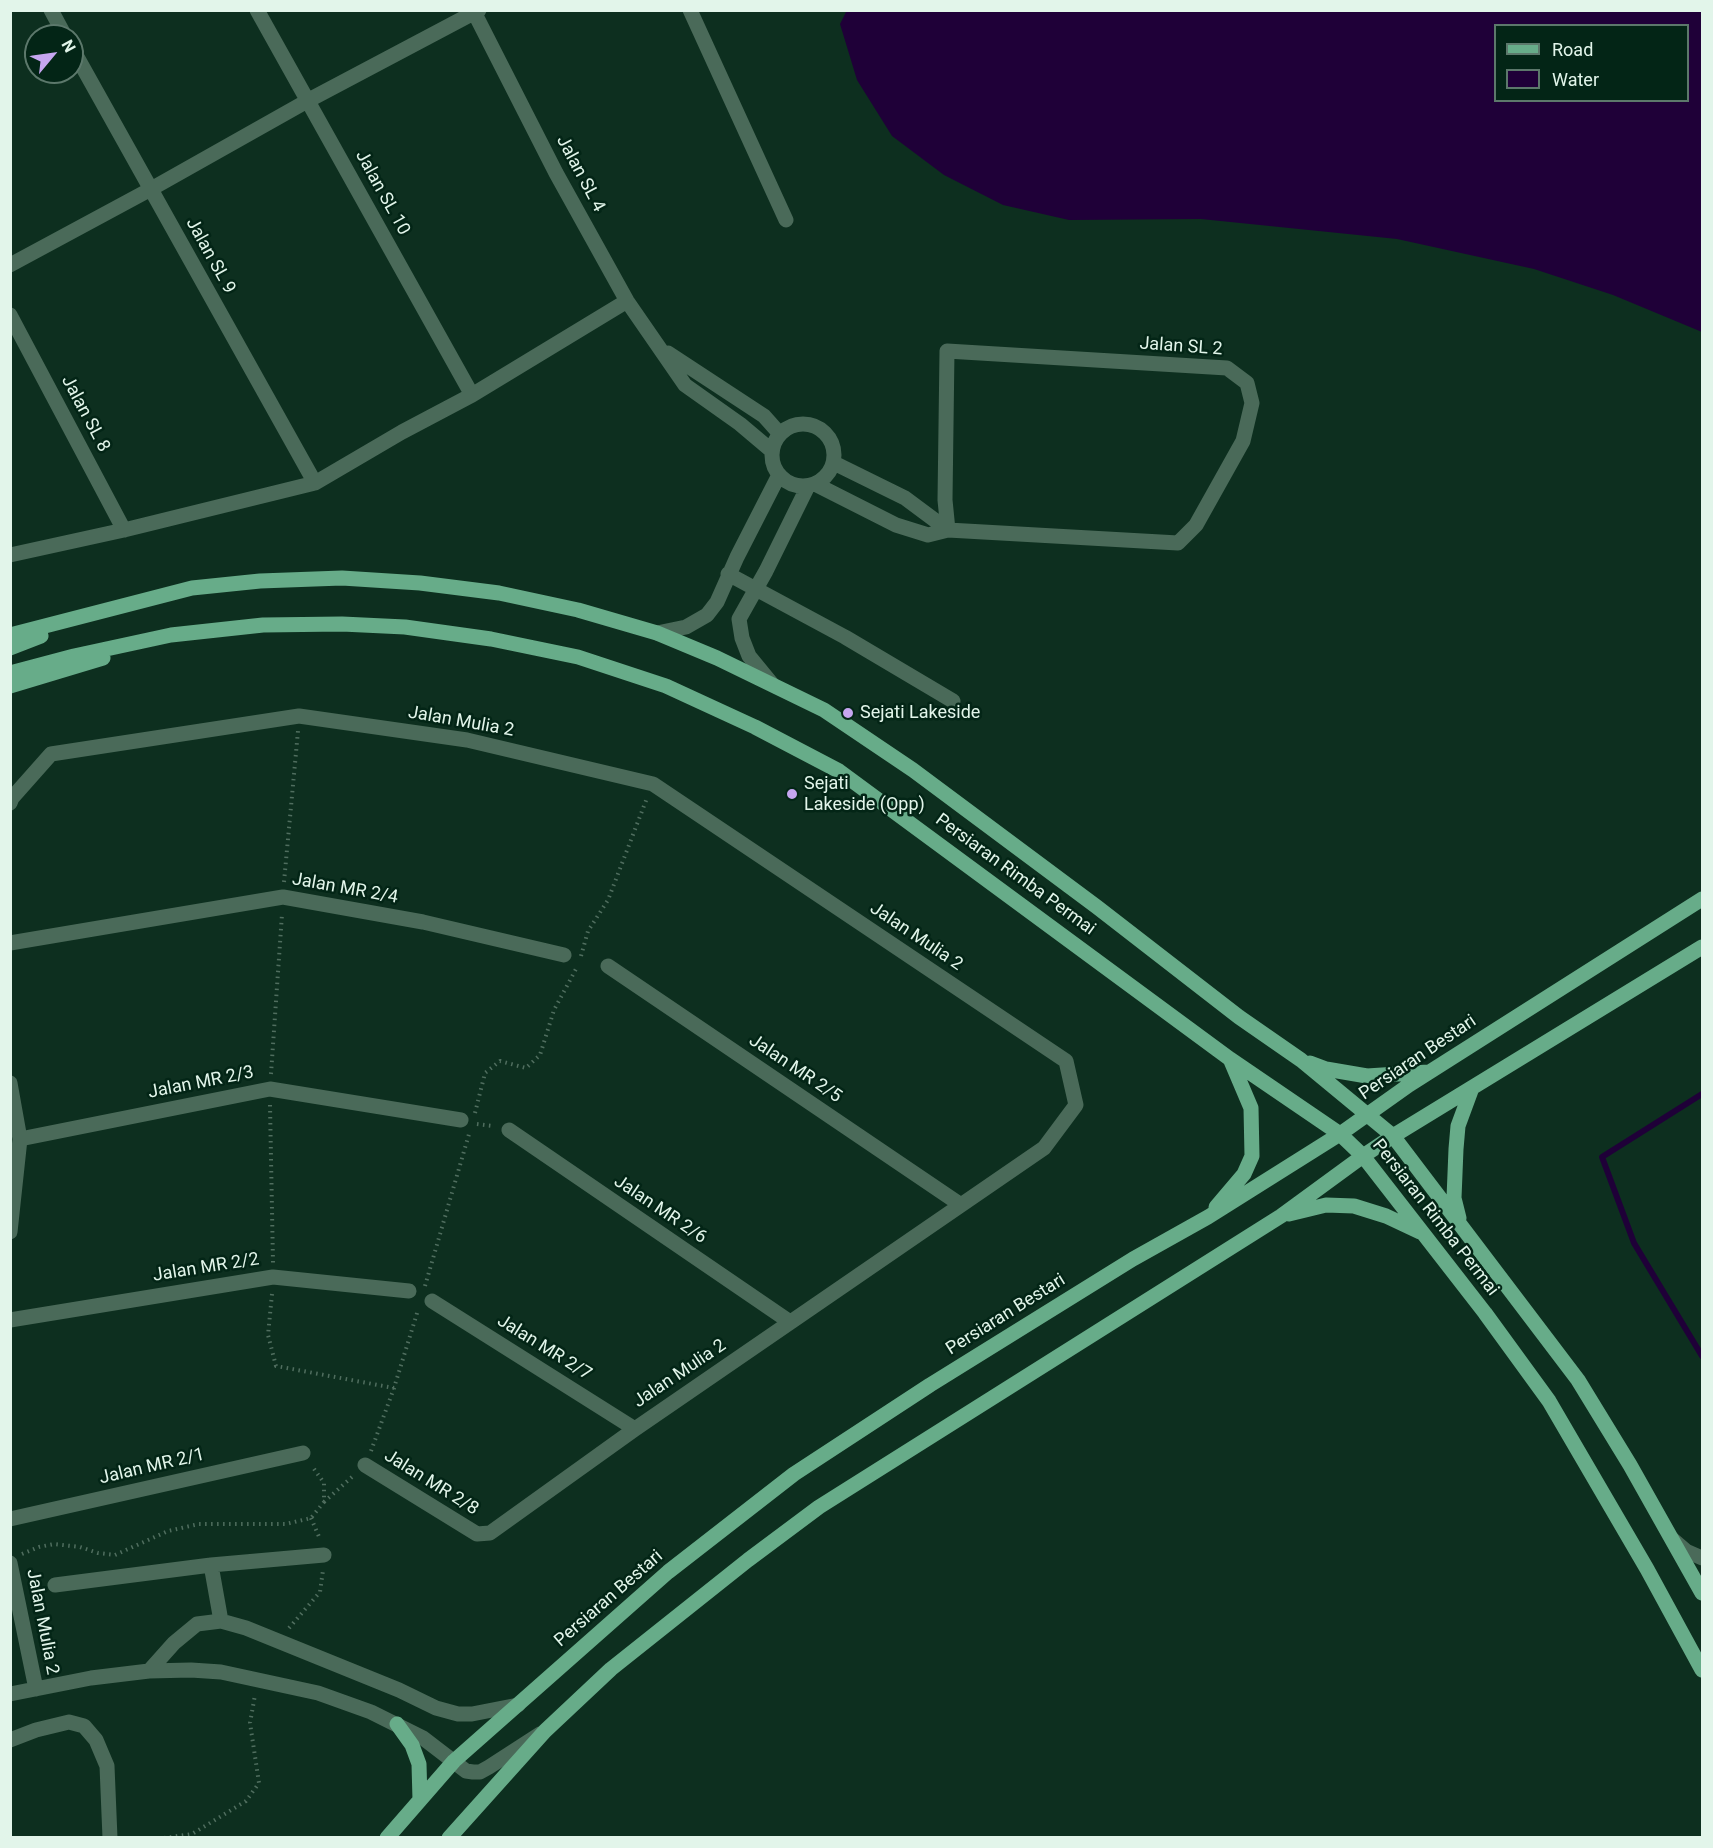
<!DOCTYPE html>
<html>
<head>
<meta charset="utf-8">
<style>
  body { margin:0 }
  #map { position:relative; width:1713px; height:1848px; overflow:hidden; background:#0d2f1f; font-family:Roboto,sans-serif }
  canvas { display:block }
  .frame { position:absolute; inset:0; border:12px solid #e2f5ea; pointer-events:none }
  .legend { position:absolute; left:1494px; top:24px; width:195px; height:78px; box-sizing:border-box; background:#032516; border:2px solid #5c786b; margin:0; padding:8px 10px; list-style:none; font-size:18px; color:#e2f5ea }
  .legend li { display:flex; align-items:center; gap:12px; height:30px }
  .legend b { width:30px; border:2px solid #5c786b }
  .north { position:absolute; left:24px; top:24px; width:60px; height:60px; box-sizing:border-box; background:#032516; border:2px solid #5c786b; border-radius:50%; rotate:61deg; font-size:16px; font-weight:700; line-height:24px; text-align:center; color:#e2f5ea }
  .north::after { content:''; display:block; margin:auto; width:21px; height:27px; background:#c6a6f0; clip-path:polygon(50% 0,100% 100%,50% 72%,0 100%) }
</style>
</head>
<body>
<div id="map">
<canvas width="1713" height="1848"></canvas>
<div class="frame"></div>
<ul class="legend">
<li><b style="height:8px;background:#67ac89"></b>Road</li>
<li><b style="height:16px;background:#1f0038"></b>Water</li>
</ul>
<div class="north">N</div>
</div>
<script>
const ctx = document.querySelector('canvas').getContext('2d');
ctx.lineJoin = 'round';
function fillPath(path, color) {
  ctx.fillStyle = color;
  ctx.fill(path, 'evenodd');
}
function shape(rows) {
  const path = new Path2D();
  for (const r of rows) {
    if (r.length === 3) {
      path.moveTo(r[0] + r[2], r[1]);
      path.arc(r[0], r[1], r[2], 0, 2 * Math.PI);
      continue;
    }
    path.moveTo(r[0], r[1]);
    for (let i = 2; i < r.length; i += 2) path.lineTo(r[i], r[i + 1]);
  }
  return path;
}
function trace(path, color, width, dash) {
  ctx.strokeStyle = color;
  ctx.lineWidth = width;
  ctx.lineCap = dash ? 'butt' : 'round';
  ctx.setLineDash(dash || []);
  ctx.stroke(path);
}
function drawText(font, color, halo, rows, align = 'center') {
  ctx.font = font + ' Roboto,sans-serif';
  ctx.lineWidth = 5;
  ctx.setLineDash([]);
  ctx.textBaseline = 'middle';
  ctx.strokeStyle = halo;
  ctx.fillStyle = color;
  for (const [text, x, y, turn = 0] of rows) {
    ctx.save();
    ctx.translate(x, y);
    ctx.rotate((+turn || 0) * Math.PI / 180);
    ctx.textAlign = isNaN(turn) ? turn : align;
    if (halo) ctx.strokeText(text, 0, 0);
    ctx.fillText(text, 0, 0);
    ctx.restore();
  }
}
fillPath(shape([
  [847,10,1702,11,1702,332,1613,295,1534,269,1397,239,1201,219,1069,220,1003,205,944,175,892,136,857,80,840,24],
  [1496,26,1688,26,1688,100,1496,100]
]), '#1f0038');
trace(shape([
  [1702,1094,1602,1157,1634,1243,1702,1356]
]), '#1f0038', 6);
trace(shape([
  [284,882,298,731],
  [581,956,588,931,608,900,647,798],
  [271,1074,282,914],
  [270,1105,273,1263],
  [475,1113,485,1073,500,1061,526,1068,540,1055,554,1010,576,969],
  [477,1124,493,1126],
  [425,1286,469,1134],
  [272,1294,268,1335,276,1366,394,1388],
  [371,1451,394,1388,418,1310],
  [324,1502,353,1476],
  [311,1518,320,1539],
  [22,1554,39,1547,54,1544,80,1547,98,1553,115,1555,168,1531,199,1524,286,1524,311,1518,324,1502,324,1483,312,1466],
  [289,1628,320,1592,323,1570],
  [164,1838,192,1834],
  [191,1838,192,1834,246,1801,259,1783,250,1723,255,1695]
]), '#506e5f', 4, [1.5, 4.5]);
trace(shape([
  [51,10,65,36],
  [257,10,472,395],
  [473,10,556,173,627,301,685,385,740,424,772,451],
  [690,10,786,220],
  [72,48,315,483],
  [10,265,151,189,309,100,479,10],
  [10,315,124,530],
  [668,353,764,416,780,434],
  [803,455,31],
  [834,463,905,498,948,530],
  [815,484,896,525,928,535,948,530,1178,543,1196,525,1243,441,1252,403,1247,383,1227,368,947,351,945,500,948,530],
  [10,555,124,530,315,483,402,432,472,395,627,301],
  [728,574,845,637,953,701],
  [657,633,686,627,707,615,717,602,737,557,779,475],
  [772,684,749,656,742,638,739,619,766,571,808,486],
  [10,803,12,798,51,754,299,716,467,740,653,784,1066,1061,1076,1105,1044,1148,635,1429,490,1533,477,1534,365,1465],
  [10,943,283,897,423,922,564,955],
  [608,966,961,1205],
  [10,1083,20,1139,10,1232],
  [509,1130,790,1322],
  [20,1139,270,1089,461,1120],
  [432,1301,635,1429],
  [10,1320,273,1277,409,1291],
  [10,1519,303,1453],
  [1672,1539,1686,1551,1702,1558],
  [10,1563,36,1689],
  [211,1565,221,1621],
  [55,1585,211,1565,324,1555],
  [149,1671,174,1643,197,1624,221,1621,246,1628,399,1690,436,1708,458,1714,472,1714,518,1705],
  [10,1694,91,1678,149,1671,191,1670,221,1672,318,1693,371,1712,423,1738,466,1771,473,1772,480,1772,489,1767,540,1734],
  [10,1740,36,1730,69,1722,84,1726,96,1740,107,1766,110,1838]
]), '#4a6a59', 15);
trace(shape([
  [10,635,192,588,260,581,342,578,420,583,499,593,578,610,657,633,717,658,824,710,913,770,1097,907,1239,1017,1301,1060,1393,1136,1578,1380,1630,1465,1702,1593],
  [10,648,41,636],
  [10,673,74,656,171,635,263,625,342,624,405,627,491,639,578,657,666,686,755,727,839,771,1230,1059,1340,1134,1363,1156,1485,1313,1549,1401,1647,1569,1702,1670],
  [10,686,103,658],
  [1310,1063,1326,1069,1367,1076,1428,1072],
  [1216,1207,1244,1174,1252,1156,1251,1108,1231,1061],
  [1289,1214,1326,1205,1354,1206,1386,1216,1420,1232],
  [1459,1218,1454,1198,1456,1149,1458,1126,1472,1088],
  [397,1724,412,1745,419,1764,420,1800],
  [387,1838,454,1761,668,1572,794,1474,930,1385,1133,1259,1208,1217,1340,1134,1409,1085,1702,899],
  [449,1838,545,1731,611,1669,748,1560,819,1507,1281,1216,1363,1156,1393,1136,1702,947]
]), '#67ac89', 15);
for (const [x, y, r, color] of [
  [848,713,6,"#c6a6f0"],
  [792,794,6,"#c6a6f0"]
]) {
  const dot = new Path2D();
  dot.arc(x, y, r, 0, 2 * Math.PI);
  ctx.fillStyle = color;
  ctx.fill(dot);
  trace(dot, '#032516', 2);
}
drawText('18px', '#e2f5ea', '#032516', [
  ["Jalan SL 4",580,174,62],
  ["Jalan SL 10",382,193,61],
  ["Jalan SL 9",210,256,61],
  ["Jalan SL 2",1181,347,4],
  ["Jalan SL 8",85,414,62],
  ["Jalan Mulia 2",461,722,10],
  ["Persiaran Rimba Permai",1015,875,36],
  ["Jalan MR 2/4",345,889,10],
  ["Jalan Mulia 2",916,937,34],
  ["Persiaran Bestari",1418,1058,-34],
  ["Jalan MR 2/5",795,1069,34],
  ["Jalan MR 2/3",201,1083,-11],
  ["Jalan MR 2/6",660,1210,34],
  ["Persiaran Rimba Permai",1435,1218,52],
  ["Jalan MR 2/2",206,1268,-9],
  ["Persiaran Bestari",1006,1315,-32],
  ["Jalan MR 2/7",544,1348,32],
  ["Jalan Mulia 2",680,1374,-34],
  ["Jalan MR 2/1",152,1467,-13],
  ["Jalan MR 2/8",431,1483,32],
  ["Persiaran Bestari",609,1599,-41],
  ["Jalan Mulia 2",42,1622,79]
]);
drawText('18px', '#e2f5ea', '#032516', [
  ["Sejati Lakeside",860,713],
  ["Sejati",804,784],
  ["Lakeside (Opp)",804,805]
], 'left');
</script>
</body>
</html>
